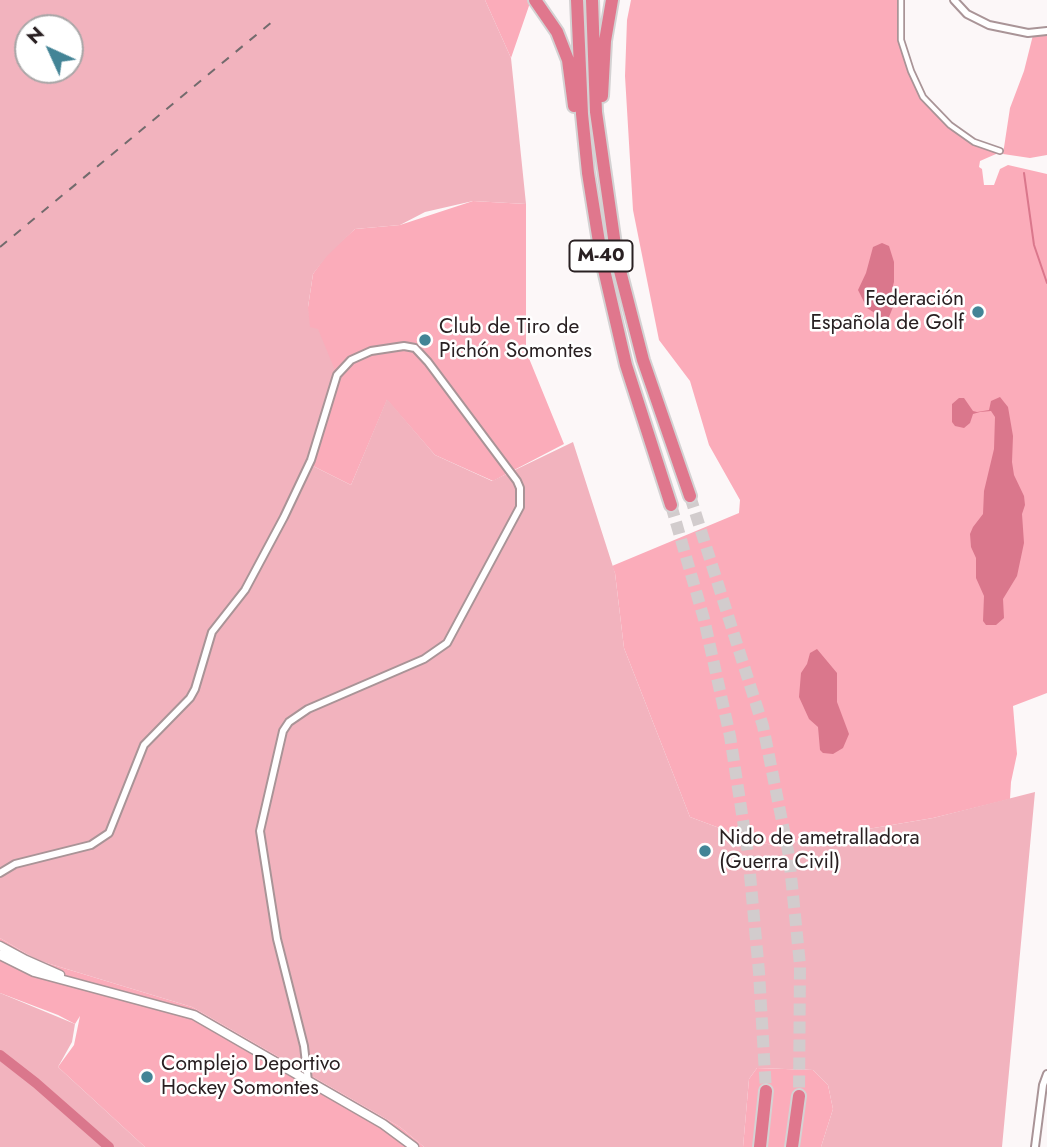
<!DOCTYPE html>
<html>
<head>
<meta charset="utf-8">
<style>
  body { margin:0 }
  #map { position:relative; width:1047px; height:1147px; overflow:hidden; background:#fcf7f8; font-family:Jost,sans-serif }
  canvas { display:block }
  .north { position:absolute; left:14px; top:14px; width:70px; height:70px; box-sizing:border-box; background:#fff; border:2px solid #a9a6a7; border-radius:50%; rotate:315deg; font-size:19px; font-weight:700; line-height:28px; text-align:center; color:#292022 }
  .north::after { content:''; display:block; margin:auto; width:24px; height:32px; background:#438496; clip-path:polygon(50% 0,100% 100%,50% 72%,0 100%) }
</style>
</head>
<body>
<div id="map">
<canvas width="1047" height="1147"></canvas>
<div class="north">N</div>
</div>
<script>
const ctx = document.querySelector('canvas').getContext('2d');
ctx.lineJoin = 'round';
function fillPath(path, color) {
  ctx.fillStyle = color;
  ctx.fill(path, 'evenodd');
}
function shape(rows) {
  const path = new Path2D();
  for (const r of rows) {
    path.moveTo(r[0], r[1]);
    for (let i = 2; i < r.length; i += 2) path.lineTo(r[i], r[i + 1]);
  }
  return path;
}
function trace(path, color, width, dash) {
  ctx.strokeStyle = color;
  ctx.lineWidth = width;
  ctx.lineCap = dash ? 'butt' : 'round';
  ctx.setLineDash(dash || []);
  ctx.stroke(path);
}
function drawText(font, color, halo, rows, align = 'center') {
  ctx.font = font + ' Jost,sans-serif';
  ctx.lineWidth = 5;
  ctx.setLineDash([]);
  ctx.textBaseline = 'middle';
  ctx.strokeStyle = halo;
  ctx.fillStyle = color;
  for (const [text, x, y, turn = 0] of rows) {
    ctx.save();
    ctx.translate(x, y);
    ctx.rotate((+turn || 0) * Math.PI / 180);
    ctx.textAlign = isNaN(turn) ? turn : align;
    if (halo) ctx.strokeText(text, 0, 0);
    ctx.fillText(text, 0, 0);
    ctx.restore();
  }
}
fillPath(shape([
  [485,0,531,0,511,58],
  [631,0,901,0,901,40,923,97,950,125,974,142,996,151,996,154,980,161,979,167,982,169,984,185,994,185,1000,169,1008,165,1047,174,1047,693,1013,706,1017,754,1011,782,1010,799,933,818,773,845,757,842,690,817,624,648,615,573,612,566,739,513,740,500,709,445,690,381,659,340,633,210,625,76,627,20],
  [1033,35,1047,35,1047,155,1030,158,1003,154,1010,108,1024,71],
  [473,201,526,204,526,351,564,444,493,481,435,455,387,400,351,485,309,464,308,307,313,274,328,253,355,229,400,225],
  [0,938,37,960,192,1007,400,1127,424,1147,145,1147,58,1067,74,1045,80,1016,75,1024,58,1015,0,993],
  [757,1068,813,1070,828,1085,833,1109,821,1147,743,1147,749,1079]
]), '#fbacba');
fillPath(shape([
  [0,0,485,0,511,58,526,204,473,201,425,212,400,225,355,229,327,256,313,274,308,307,310,327,318,329,337,375,309,464,351,485,387,399,435,455,492,481,573,442,615,573,624,648,690,817,757,842,773,845,933,818,1035,792,1002,1147,821,1147,833,1109,828,1085,813,1070,757,1068,749,1079,743,1147,424,1147,400,1127,192,1007,37,960,0,938],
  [28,28,70,28,70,70,28,70],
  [0,993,75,1024,72,1042,58,1067,145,1147,0,1147]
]), '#f2b3be');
fillPath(shape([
  [882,243,889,246,894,262,894,282,890,297,893,307,889,317,884,319,867,308,858,290,866,273,873,247],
  [1000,397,1008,407,1013,436,1012,462,1014,475,1024,496,1025,505,1022,514,1024,543,1017,576,1003,599,1004,618,996,625,986,625,983,621,984,596,976,578,976,558,971,547,970,534,973,527,983,514,984,491,994,449,995,417,991,411,980,412,973,414,970,423,964,428,955,426,952,422,952,404,959,398,964,398,973,411,977,412,989,410,991,401],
  [817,649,837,673,837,702,849,734,843,748,833,754,823,753,820,750,818,727,809,719,799,697,801,673,807,664,810,653]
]), '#da778c');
trace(shape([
  [1024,173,1034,245,1047,283]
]), '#da778c', 2);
trace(shape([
  [0,1055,36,1083,109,1147]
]), '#da778c', 10);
trace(shape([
  [690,496,763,726,789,856,800,965,799,1096],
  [671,505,704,619,730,736,748,853,759,972,766,1091]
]), '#d2cccd', 12, [12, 6]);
const pedestrian = shape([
  [901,0,901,40,911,71,923,97,950,125,974,142,1000,151]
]);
const minor = shape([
  [954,0,967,14,989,25,1028,33,1047,31],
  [0,873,15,864,91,845,109,833,144,745,190,698,195,689,212,632,245,590,284,517,311,460,337,375,351,360,371,351,404,346,415,348,428,362,517,481,520,488,520,507,447,643,424,659,308,709,289,722,283,731,260,831,277,939,304,1046,308,1081],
  [1035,1147,1043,1085,1047,1074]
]);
const tertiary = shape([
  [0,946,26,960,60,975],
  [0,955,34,972,194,1015,383,1124,414,1147]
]);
const motorway = shape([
  [535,0,557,32,568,60,574,106],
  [577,0,582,114,588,173,602,261,626,365,671,505],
  [592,0,596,112,617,259,643,360,690,496],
  [602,96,605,41,612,0],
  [760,1147,766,1091],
  [792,1147,799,1096]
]);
trace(pedestrian, '#a99497', 8);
trace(minor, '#a99497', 10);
trace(tertiary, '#a99497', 11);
trace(motorway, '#d4d2d3', 16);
trace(pedestrian, '#fff', 4.5);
trace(minor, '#fff', 6);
trace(tertiary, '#fff', 8);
trace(motorway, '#e0778d', 12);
trace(shape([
  [0,247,273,21]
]), '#736b6d', 2, [9, 9]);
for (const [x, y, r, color] of [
  [978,312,7,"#438496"],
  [425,340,7,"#438496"],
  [705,851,7,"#438496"],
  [147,1077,7,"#438496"]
]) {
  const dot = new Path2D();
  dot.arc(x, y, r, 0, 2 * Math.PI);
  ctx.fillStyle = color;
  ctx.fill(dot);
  trace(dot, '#fff', 2.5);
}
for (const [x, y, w] of [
  [601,256,63]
]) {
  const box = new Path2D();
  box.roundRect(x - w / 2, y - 15.5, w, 31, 5);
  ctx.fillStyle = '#fff';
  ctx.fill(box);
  trace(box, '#292022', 2);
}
drawText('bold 19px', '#292022', null, [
  ["M-40",601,256]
]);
drawText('21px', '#292022', '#fff', [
  ["Federación",964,300,"right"],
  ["Española de Golf",964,324,"right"],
  ["Club de Tiro de",439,328],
  ["Pichón Somontes",439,352],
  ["Nido de ametralladora",719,839],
  ["(Guerra Civil)",719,863],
  ["Complejo Deportivo",161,1065],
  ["Hockey Somontes",161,1089]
], 'left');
</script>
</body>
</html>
